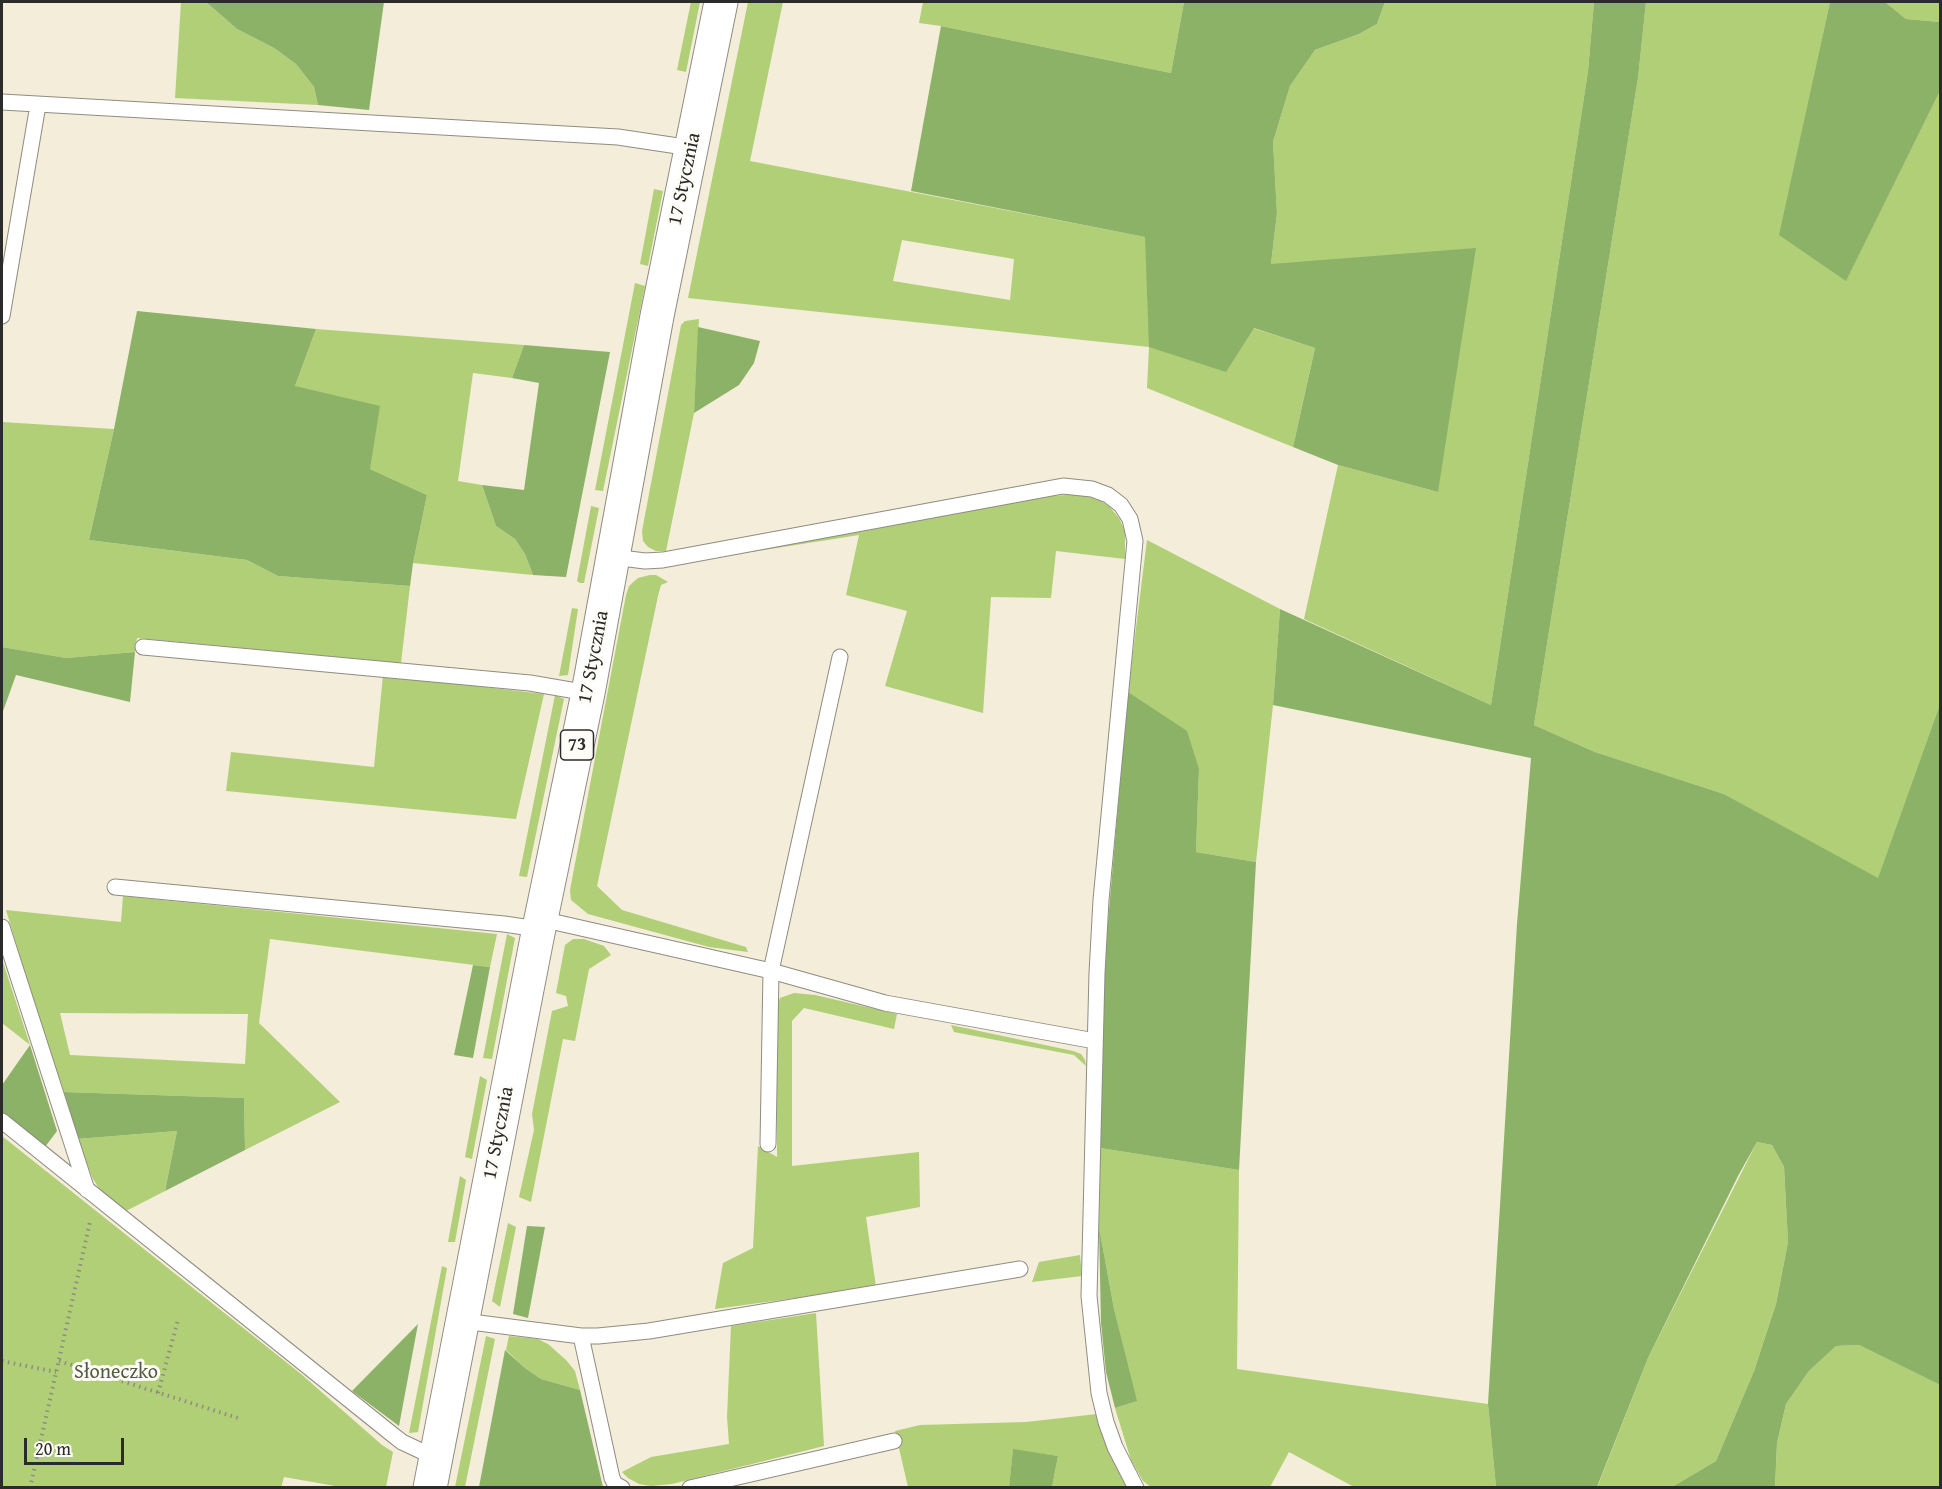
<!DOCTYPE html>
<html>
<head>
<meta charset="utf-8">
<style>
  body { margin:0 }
  #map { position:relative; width:1942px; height:1489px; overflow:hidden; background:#f3edd9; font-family:"Gentium Book Plus",serif }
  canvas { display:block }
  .frame { position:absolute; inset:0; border:3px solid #2b2b2b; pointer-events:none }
  .scale { position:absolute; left:24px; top:1438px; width:100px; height:27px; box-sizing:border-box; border:3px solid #2b2b2b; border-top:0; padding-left:8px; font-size:18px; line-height:21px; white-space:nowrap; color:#2b2b2b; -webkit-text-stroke:4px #fdfcf7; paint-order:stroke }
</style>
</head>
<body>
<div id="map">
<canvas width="1942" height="1489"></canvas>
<div class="frame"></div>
<div class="scale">20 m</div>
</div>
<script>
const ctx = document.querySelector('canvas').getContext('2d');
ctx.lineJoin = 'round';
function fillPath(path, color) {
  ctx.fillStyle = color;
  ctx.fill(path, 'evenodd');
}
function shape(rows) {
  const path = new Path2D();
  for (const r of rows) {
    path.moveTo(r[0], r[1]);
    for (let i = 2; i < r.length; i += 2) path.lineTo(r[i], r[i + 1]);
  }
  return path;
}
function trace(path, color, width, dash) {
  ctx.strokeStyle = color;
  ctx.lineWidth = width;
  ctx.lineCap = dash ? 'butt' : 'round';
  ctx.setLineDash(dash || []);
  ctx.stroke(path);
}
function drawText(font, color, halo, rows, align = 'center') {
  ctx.font = font + ' "Gentium Book Plus",serif';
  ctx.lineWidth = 6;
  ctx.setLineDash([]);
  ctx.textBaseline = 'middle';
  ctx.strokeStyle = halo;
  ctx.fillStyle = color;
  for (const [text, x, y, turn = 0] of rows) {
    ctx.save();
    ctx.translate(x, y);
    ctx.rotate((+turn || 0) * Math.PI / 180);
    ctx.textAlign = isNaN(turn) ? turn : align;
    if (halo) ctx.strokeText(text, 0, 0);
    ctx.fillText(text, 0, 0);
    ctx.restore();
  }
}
fillPath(shape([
  [181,2,206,2,237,29,274,48,296,64,314,87,318,105,175,98],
  [691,2,700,2,686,72,677,70],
  [748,2,783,2,750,161,1146,237,1253,328,1315,348,1293,447,1147,388,1149,347,688,298],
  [902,240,1014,259,1010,300,893,281],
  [923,2,1184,2,1171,73,941,26,919,23],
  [1385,2,1594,2,1588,71,1491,705,1304,619,1338,465,1438,492,1271,264,1277,213,1273,142,1290,86,1315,50,1359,34,1377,24],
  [1646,2,1830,2,1780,235,1846,280,1940,91,1940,704,1878,879,1724,794,1595,752,1534,725,1638,78],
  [1885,2,1940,2,1940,22,1906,19],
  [654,189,663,191,648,266,640,264],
  [635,283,645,286,603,491,595,490],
  [699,319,694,413,666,551,656,551,648,547,643,541,642,531,681,325,685,321],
  [316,329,524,345,512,378,473,373,458,481,482,485,496,526,515,539,525,554,533,575,413,563,427,495,370,469,295,386],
  [2,422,114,429,89,540,247,560,278,576,410,586,401,663,137,638,135,652,66,658,2,647],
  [1080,494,1101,501,1109,506,1119,518,1125,531,1125,559,1056,551,1051,598,991,597,983,713,885,686,907,611,846,595,859,535,694,561,1052,496],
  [591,506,599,508,584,583,580,583,577,581],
  [1147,540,1280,609,1273,705,1256,862,1196,852,1199,769,1128,692],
  [650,575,656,575,668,582,661,585,658,596,597,886,622,910,746,947,748,952,709,947,588,914,571,900,570,890,626,595,629,586,638,578],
  [572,608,578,609,568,675,559,676],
  [383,675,544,694,516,819,226,791,231,752,374,767],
  [555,695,564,699,527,877,519,876],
  [123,896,497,934,490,967,270,939,259,1023,340,1102,245,1150,244,1098,64,1092,37,1013,6,910,121,922],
  [60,1013,248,1014,245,1064,70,1055],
  [507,934,515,938,492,1059,483,1058],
  [573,939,584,939,604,946,611,955,589,969,575,1041,563,1039,531,1202,519,1197,534,1130,532,1114,552,1011,568,1006,566,996,556,993,565,945],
  [2,959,30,1045,2,1023],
  [794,993,815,995,897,1014,894,1029,804,1008,792,1021,792,1166,919,1152,920,1207,866,1217,876,1287,715,1309,723,1263,753,1248,758,1146,777,1157,777,1006,780,998],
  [951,1025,1073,1051,1081,1054,1085,1060,1086,1066,1074,1055,954,1032],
  [480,1076,487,1080,472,1159,465,1157],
  [177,1131,165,1191,126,1211,102,1193,93,1179,77,1139],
  [2,1136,301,1374,382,1445,393,1452,386,1487,341,1487,284,1477,281,1488,2,1487],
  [1757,1142,1772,1145,1784,1167,1788,1242,1776,1304,1754,1371,1716,1461,1672,1487,1597,1488,1648,1358],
  [1100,1148,1239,1170,1237,1369,1488,1404,1496,1487,1354,1487,1289,1452,1270,1487,1151,1487,1143,1481,1131,1460,1115,1408,1136,1401,1114,1309,1099,1227],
  [460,1176,466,1180,455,1242,448,1242],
  [508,1223,516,1227,500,1307,492,1301],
  [1080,1255,1082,1276,1032,1282,1039,1262],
  [442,1266,447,1268,418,1432,409,1433],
  [816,1313,824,1446,672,1484,651,1486,639,1484,628,1478,622,1472,651,1457,729,1444,727,1417,731,1326],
  [486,1336,495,1339,465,1487,455,1487],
  [509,1336,538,1339,548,1344,566,1360,575,1371,580,1390,541,1379,525,1368,506,1350],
  [1859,1345,1940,1385,1940,1487,1775,1488,1777,1443,1786,1404,1809,1371,1836,1346],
  [1097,1414,1113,1458,1127,1487,1052,1487,1058,1456,1013,1450,1009,1487,908,1487,895,1431,920,1425,1026,1422]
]), '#b1cf76');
fillPath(shape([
  [206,2,384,2,369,110,318,105,314,87,296,64,274,48,237,29],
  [1184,2,1385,2,1377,24,1359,34,1315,50,1290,86,1273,142,1277,213,1271,264,1476,248,1438,492,1338,465,1293,447,1315,348,1254,328,1226,372,1149,347,1145,237,911,191,941,26,1171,73],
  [1594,2,1646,2,1638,78,1534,725,1595,752,1724,794,1878,878,1940,704,1940,1385,1859,1345,1836,1346,1809,1371,1786,1404,1777,1443,1775,1487,1672,1487,1716,1461,1754,1371,1776,1304,1788,1242,1784,1167,1772,1145,1757,1142,1738,1176,1648,1358,1597,1487,1496,1487,1488,1404,1517,924,1531,758,1273,705,1280,609,1491,705,1588,71],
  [1830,2,1885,2,1906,19,1940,22,1940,91,1846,281,1779,235],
  [137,311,316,329,295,386,380,406,370,469,427,495,413,563,410,586,278,576,247,560,89,540,114,429],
  [698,327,760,341,754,363,739,385,694,413],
  [524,345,610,352,566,577,533,575,525,554,515,539,496,526,482,485,524,490,539,383,512,378],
  [2,647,66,658,135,652,130,702,16,675,2,714],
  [1128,692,1187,731,1199,769,1196,852,1256,862,1239,1170,1100,1148,1103,979],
  [473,965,490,967,473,1058,454,1055],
  [30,1045,57,1131,45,1147,2,1112,2,1085],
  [64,1092,244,1098,245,1150,165,1191,177,1131,77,1139],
  [527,1226,545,1227,528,1318,513,1314],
  [1099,1227,1114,1309,1137,1401,1115,1408,1106,1372,1101,1323],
  [418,1324,399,1426,352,1391],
  [505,1350,525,1368,541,1379,580,1390,603,1487,479,1487],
  [1013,1449,1058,1456,1052,1487,1009,1487]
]), '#8cb267');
const lane = shape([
  [2,102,618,137,691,148],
  [2,316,38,105],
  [613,557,645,561,663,560,1063,486,1092,489,1108,495,1121,505,1130,519,1135,541,1101,900,1097,973,1089,1296,1099,1393,1106,1422,1115,1447,1136,1488],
  [143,647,530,683,588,693],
  [115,887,504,924,538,929],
  [541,919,771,971,885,1003,1095,1041],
  [2,927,87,1190],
  [2,1121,393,1435,402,1442,436,1458],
  [768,1144,771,971,840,657],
  [463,1321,581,1336,598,1336,649,1331,1020,1269],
  [581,1336,612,1478,615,1484,622,1488],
  [690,1488,894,1441]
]);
const primary = shape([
  [430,1488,537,938,588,693,657,316,721,2]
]);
trace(lane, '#8f8c82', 17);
trace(primary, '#8f8c82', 35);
trace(shape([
  [2,1361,56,1372],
  [59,1361,238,1418],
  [158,1393,178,1320],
  [30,1488,90,1222]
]), '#8f8c82', 4, [1.5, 4.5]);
trace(lane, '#fff', 15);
trace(primary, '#fff', 33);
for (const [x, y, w] of [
  [577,745,33]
]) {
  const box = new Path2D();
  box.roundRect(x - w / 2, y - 15, w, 30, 4.5);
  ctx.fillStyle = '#fdfcf7';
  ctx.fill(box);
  trace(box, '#2b2b2b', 1.5);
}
drawText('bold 18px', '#2b2b2b', null, [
  ["73",577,745]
]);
drawText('20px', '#2b2b2b', '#fdfcf7', [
  ["17 Stycznia",685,179,-78],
  ["17 Stycznia",594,657,-79],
  ["17 Stycznia",499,1133,-79]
]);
drawText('20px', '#535c42', '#fdfcf7', [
  ["Słoneczko",116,1373]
]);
</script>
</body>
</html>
